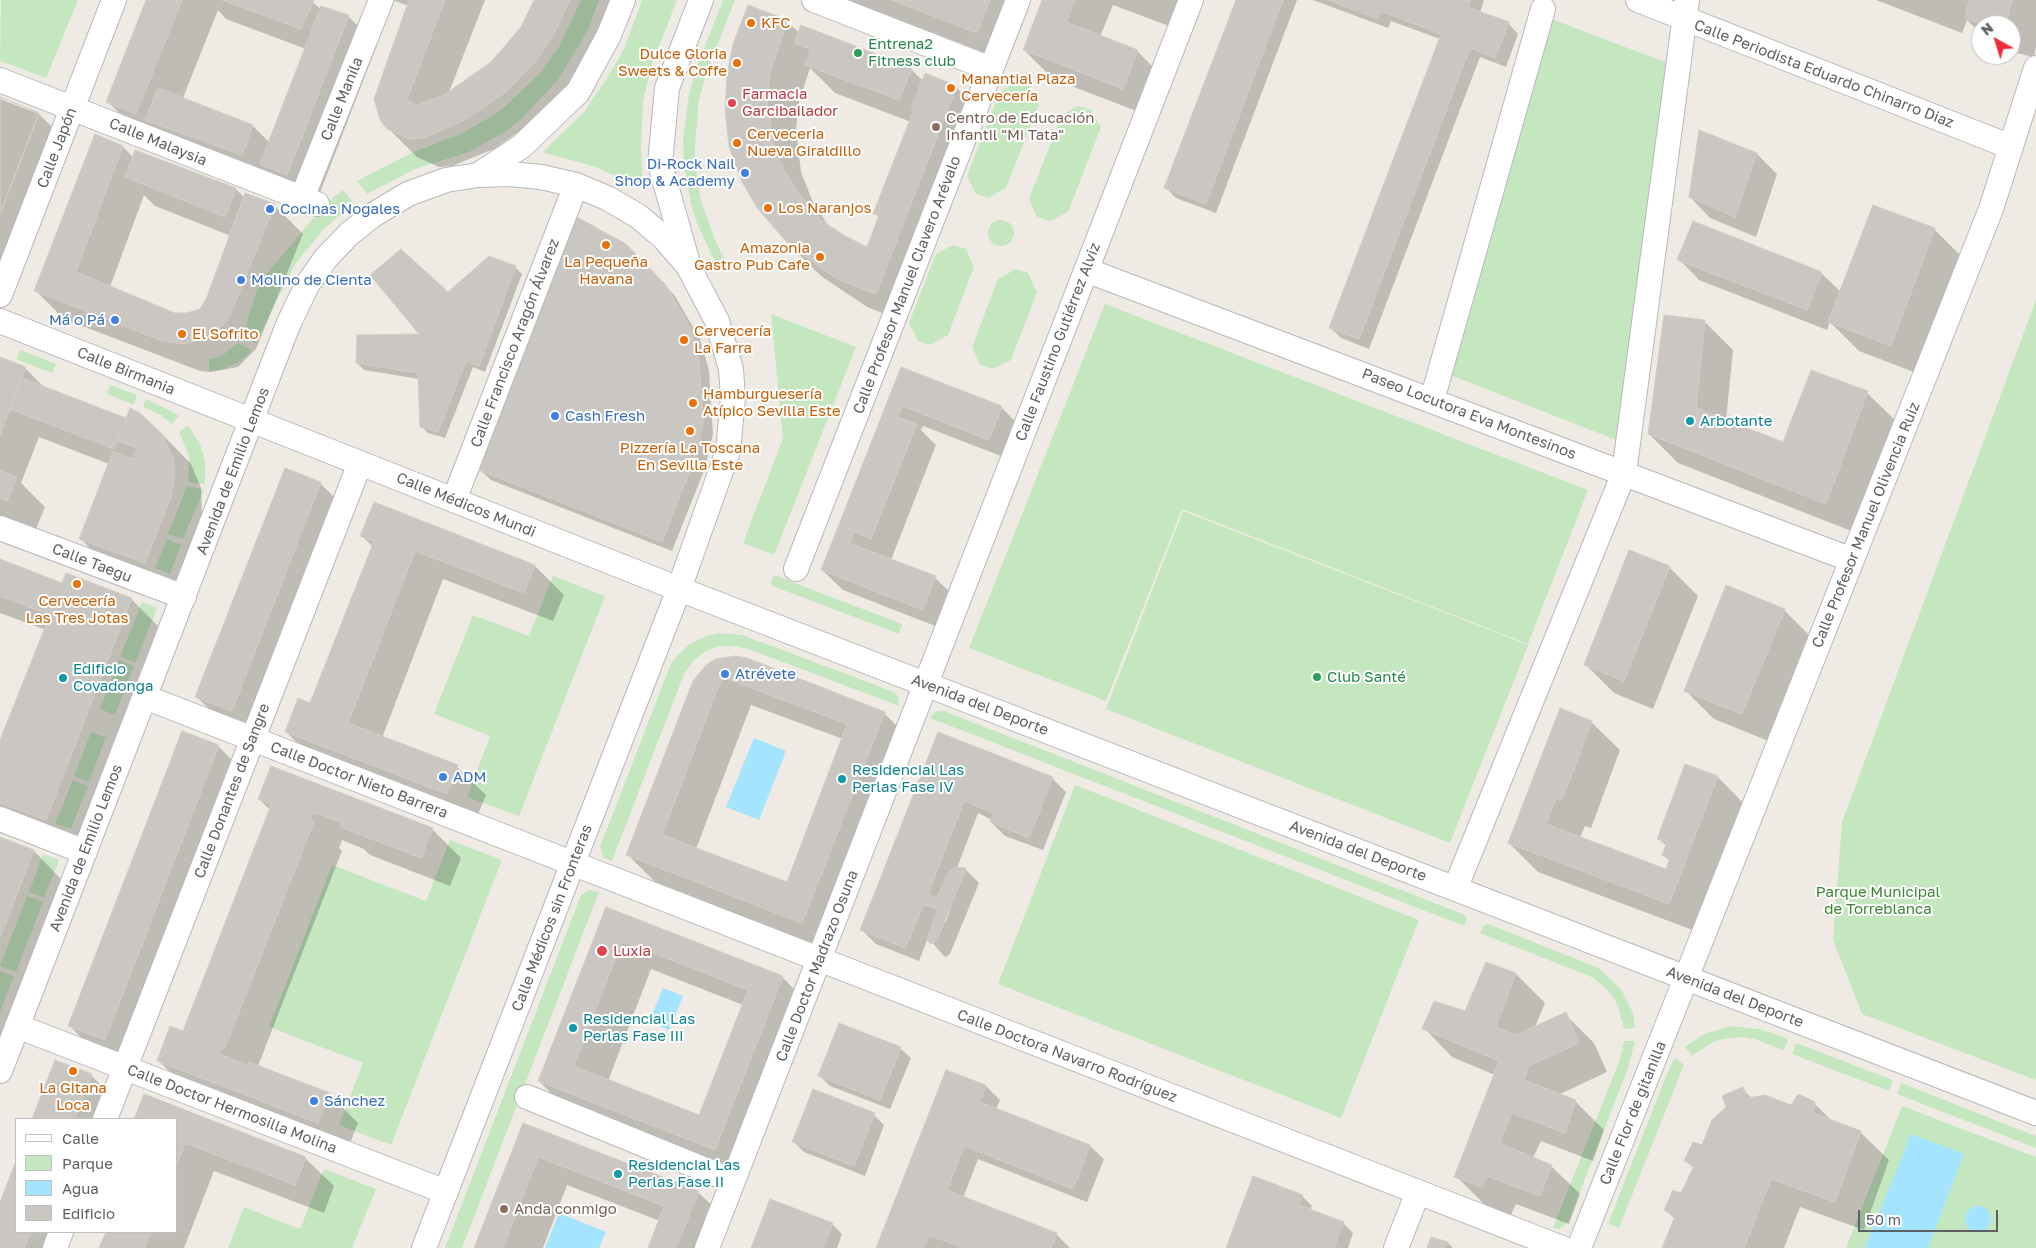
<!DOCTYPE html>
<html>
<head>
<meta charset="utf-8">
<style>
  body { margin:0 }
  #map { position:relative; width:2036px; height:1248px; overflow:hidden; background:#efebe4; font-family:"Golos Text",sans-serif }
  canvas { display:block }
  .legend { position:absolute; left:15px; top:1118px; width:162px; height:115px; box-sizing:border-box; background:#fff; border:1px solid #bec0c1; margin:0; padding:6px 9px; list-style:none; font-size:15px; color:#5c6165 }
  .legend li { display:flex; align-items:center; gap:10px; height:25px }
  .legend b { width:25px; border:1px solid #bec0c1 }
  .north { position:absolute; left:1971px; top:15px; width:50px; height:50px; box-sizing:border-box; background:#fff; border:1px solid #bec0c1; border-radius:50%; rotate:321deg; font-size:14px; font-weight:700; line-height:20px; text-align:center; color:#5c6165 }
  .north::after { content:''; display:block; margin:auto; width:18px; height:22px; background:#ee2b38; clip-path:polygon(50% 0,100% 100%,50% 72%,0 100%) }
  .scale { position:absolute; left:1858px; top:1210px; width:140px; height:22px; box-sizing:border-box; border:2px solid #5c6165; border-top:0; padding-left:6px; font-size:15px; line-height:18px; white-space:nowrap; color:#5c6165; -webkit-text-stroke:4px #fff; paint-order:stroke }
</style>
</head>
<body>
<div id="map">
<canvas width="2036" height="1248"></canvas>
<ul class="legend">
<li><b style="height:6px;background:#fff"></b>Calle</li>
<li><b style="height:14px;background:#c5e7c0"></b>Parque</li>
<li><b style="height:14px;background:#a4e4ff"></b>Agua</li>
<li><b style="height:14px;background:#cac6c1"></b>Edificio</li>
</ul>
<div class="north">N</div>
<div class="scale">50 m</div>
</div>
<script>
const ctx = document.querySelector('canvas').getContext('2d');
ctx.lineJoin = 'round';
function fillPath(path, color) {
  ctx.fillStyle = color;
  ctx.fill(path, 'evenodd');
}
function shape(rows) {
  const path = new Path2D();
  for (const r of rows) {
    if (r.length === 3) {
      path.moveTo(r[0] + r[2], r[1]);
      path.arc(r[0], r[1], r[2], 0, 2 * Math.PI);
      continue;
    }
    path.moveTo(r[0], r[1]);
    for (let i = 2; i < r.length; i += 2) path.lineTo(r[i], r[i + 1]);
  }
  return path;
}
function trace(path, color, width, dash) {
  ctx.strokeStyle = color;
  ctx.lineWidth = width;
  ctx.lineCap = dash ? 'butt' : 'round';
  ctx.setLineDash(dash || []);
  ctx.stroke(path);
}
function drawText(font, color, halo, rows, align = 'center') {
  ctx.font = font + ' "Golos Text",sans-serif';
  ctx.lineWidth = 4;
  ctx.setLineDash([]);
  ctx.textBaseline = 'middle';
  ctx.strokeStyle = halo;
  ctx.fillStyle = color;
  for (const [text, x, y, turn = 0] of rows) {
    ctx.save();
    ctx.translate(x, y);
    ctx.rotate((+turn || 0) * Math.PI / 180);
    ctx.textAlign = isNaN(turn) ? turn : align;
    if (halo) ctx.strokeText(text, 0, 0);
    ctx.fillText(text, 0, 0);
    ctx.restore();
  }
}
fillPath(shape([
  [1,0,78,0,46,78,0,61],
  [581,0,599,0,588,30,558,80,521,119,508,130,469,152,415,169,367,194,357,181,409,154,463,133,497,113,511,101,540,73,559,47],
  [642,0,677,0,652,64,643,101,641,147,643,187,640,188,596,167,545,153,545,150,583,113,606,80,624,49],
  [723,0,735,0,706,74,699,100,695,144,695,164,701,201,716,243,726,261,717,266,696,221,691,204,684,165,683,141,689,94,696,69],
  [1549,18,1667,63,1619,441,1450,375],
  [1016,83,1029,86,1039,104,1006,188,988,198,976,194,967,176,1000,91],
  [1078,106,1091,110,1101,127,1068,212,1050,221,1037,217,1029,199,1062,115],
  [343,190,354,203,325,228,295,264,256,343,242,337,256,293,264,277,324,205],
  [1001,233,13],
  [953,245,966,249,974,267,948,335,930,345,918,341,909,323,936,254],
  [1016,269,1028,273,1037,292,1011,360,993,369,980,365,972,347,998,279],
  [2036,300,2036,1080,1862,1014,1833,940,1842,822],
  [1105,304,1588,490,1528,644,1182,509,1106,701,969,648],
  [771,314,856,347,774,555,743,543,783,438],
  [238,343,252,350,240,361,224,369,209,372,209,359,220,357],
  [20,350,56,364,52,373,16,359],
  [110,385,137,395,134,405,107,394],
  [146,399,171,411,179,416,172,424,159,414,143,407],
  [188,425,201,446,205,461,205,484,188,482,189,456,179,432],
  [187,486,204,489,183,539,168,534],
  [1183,511,1528,645,1450,843,1106,709],
  [167,539,181,545,170,574,155,568],
  [774,575,902,624,899,634,770,585],
  [553,576,605,596,519,816,467,797,490,736,434,714,473,615,529,636],
  [142,602,157,608,135,663,120,657],
  [719,633,742,635,894,692,898,696,899,706,751,650,736,646,719,646,706,651,694,660,684,674,612,861,604,858,600,847,670,666,677,656,690,644,706,636],
  [119,660,134,666,115,715,100,709],
  [936,711,944,711,1465,915,1467,919,1464,926,930,718],
  [91,732,106,737,89,782,74,776],
  [73,780,88,786,71,829,55,824],
  [1075,785,1419,920,1341,1118,998,984],
  [450,840,502,860,391,1145,339,1125,363,1063,269,1027,332,865,426,901],
  [43,854,59,860,44,898,29,892],
  [589,890,599,892,462,1248,445,1248,581,895],
  [27,896,43,902,16,972,0,966],
  [1488,924,1599,968,1621,989,1633,1013,1635,1028,1624,1029,1618,1006,1612,995,1594,978,1480,933,1483,926],
  [0,971,14,976,0,1012],
  [1731,1026,1760,1029,1788,1039,1784,1051,1758,1040,1742,1037,1723,1039,1711,1043,1692,1056,1685,1047,1704,1034],
  [1624,1041,1635,1041,1627,1071,1568,1222,1559,1229,1553,1228,1620,1059],
  [1796,1043,1893,1080,1889,1091,1792,1054],
  [1675,1058,1684,1065,1619,1228,1608,1224,1668,1071],
  [1901,1083,2036,1136,2036,1148,1897,1094],
  [1902,1106,2036,1157,2036,1248,1846,1248],
  [324,1169,376,1189,352,1248,228,1248,244,1207,300,1229]
]), '#c5e7c0');
fillPath(shape([
  [754,738,786,751,759,820,726,807],
  [663,988,683,996,669,1030,649,1022],
  [1911,1134,1964,1154,1928,1248,1865,1248],
  [1978,1219,13],
  [559,1213,606,1232,599,1248,545,1248]
]), '#a4e4ff');
fillPath(shape([
  [147,0,309,0,321,9,348,16,377,45,316,203,137,131,108,102],
  [218,10,226,19,306,49,270,143,253,126,183,98],
  [393,0,485,0,449,92,492,63,522,28,535,0,610,0,582,65,565,90,537,119,494,149,452,166,439,167,417,157,388,128,375,99,408,6],
  [849,0,1030,0,1006,61],
  [1044,0,1197,0,1185,32,1113,5,1100,37,1137,51,1166,80,1152,117,1053,79,1024,50],
  [1237,0,1297,0,1216,213,1176,198,1166,188],
  [1313,0,1484,0,1480,13,1508,23,1518,34,1506,67,1480,57,1369,349,1341,338,1331,328,1440,39,1391,21,1388,28],
  [1876,0,2036,0,2036,47,2034,57,2011,52,2011,25,1981,25,1981,34,1967,20,1962,33],
  [787,21,799,33,911,69,923,81,956,87,985,116,905,322,867,307,821,276,791,247,730,146],
  [810,68,835,93,911,122,875,213,879,218,868,248,829,227,812,200,801,172,796,130,799,102],
  [0,99,39,114,59,134,0,285],
  [96,136,123,147,134,158,236,189,245,198,274,205,303,234,256,349,238,367,211,372,200,371,64,319,35,290],
  [144,195,155,206,231,236,208,297,201,310,188,315,175,314,110,287],
  [1757,154,1777,174,1756,237,1710,218,1690,197],
  [1934,229,1963,258,1919,374,1859,351,1830,322,1827,330,1699,280,1679,259,1821,273,1841,292],
  [626,245,675,296,700,339,709,370,713,434,705,468,672,551,491,480,480,470],
  [515,267,522,274,485,372,473,367,445,438,428,433,421,426,419,379,364,370,357,363,422,335,448,294],
  [1704,321,1733,350,1726,421,1784,443,1867,393,1896,421,1854,532,1678,463,1649,434],
  [0,359,25,368,45,388,162,434,191,464,201,488,202,515,174,591,109,567,80,538,109,464,39,437,21,483,45,507,36,529,16,521,13,530,0,525],
  [901,368,1002,408,1022,428,1009,459,923,426,921,430,936,445,891,560,935,578,956,598,943,629,843,590,822,570],
  [320,483,349,512,261,739,226,726,197,697],
  [374,504,535,566,564,595,553,621,443,579,382,738,457,767,486,795,475,822,315,760,286,732,311,705,373,547,362,536],
  [0,561,62,585,131,599,160,628,74,848,0,813,0,744,46,630,0,613],
  [1669,567,1698,596,1653,709,1614,693,1585,664],
  [1784,610,1813,639,1771,742,1714,719,1685,690],
  [735,657,884,713,913,742,831,951,656,883,627,854,694,682],
  [751,705,843,739,788,884,696,849],
  [1591,722,1620,750,1591,828,1585,826,1580,838,1666,871,1670,861,1663,855,1667,846,1658,838,1718,777,1746,806,1698,932,1538,872,1509,843],
  [939,734,1052,778,1066,792,1043,850,1005,836,991,822,992,820,978,813,957,868,965,869,979,883,950,954,945,957,928,938,919,961,876,944,862,930],
  [947,910,950,910,945,923,943,922],
  [218,746,247,775,134,1068,98,1055,70,1026],
  [259,799,432,829,461,858,450,886,370,855,364,849,342,840,339,848,342,851,258,1066,329,1094,358,1123,347,1151,187,1089,158,1060,184,1033,270,810],
  [0,838,34,851,62,880,0,1041],
  [606,908,782,977,811,1006,743,1178,568,1110,539,1081],
  [651,969,743,1005,700,1116,608,1081],
  [1486,963,1516,974,1545,1003,1535,1027,1565,1014,1594,1043,1607,1072,1558,1095,1575,1101,1604,1130,1593,1161,1541,1141,1533,1158,1551,1166,1580,1194,1569,1224,1516,1204,1511,1215,1485,1205,1456,1176,1495,1075,1452,1057,1424,1028,1466,1013],
  [900,1048,911,1058,890,1109,830,1086,819,1075],
  [56,1061,91,1075,120,1104,114,1119,34,1119],
  [947,1071,986,1086,1000,1100,996,1109,1090,1146,1104,1159,1087,1202,978,1159,963,1198,1056,1234,1070,1248,878,1248],
  [1742,1089,1752,1098,1791,1107,1814,1103,1832,1121,1860,1132,1889,1160,1864,1230,1800,1207,1784,1248,1663,1248,1675,1219,1666,1210,1682,1195,1694,1169,1686,1160,1702,1146],
  [145,1095,305,1158,334,1186,324,1213,214,1171,184,1248,101,1248,107,1232,176,1232,176,1119,136,1119],
  [874,1115,884,1125,865,1176,804,1152,794,1142],
  [524,1124,698,1192,727,1220,716,1248,649,1248,660,1221,567,1185,543,1248,476,1248],
  [16,1164,16,1232,70,1232,64,1248,0,1248,0,1206],
  [1302,1196,1312,1206,1310,1211,1343,1223,1353,1233,1348,1248,1228,1248],
  [832,1224,842,1234,837,1248,753,1248],
  [1432,1239,1448,1243,1453,1248,1428,1248]
]), '#0003');
const building = shape([
  [146,0,182,0,136,114,106,102,146,0],
  [222,0,314,0,301,29,222,0],
  [409,0,445,0,407,99,416,106,444,95,491,62,521,27,534,0,570,0,553,36,536,61,508,90,465,120,423,138,409,139,387,129,380,120,374,99,409,0],
  [892,0,990,0,977,33,892,0],
  [1042,0,1075,0,1066,22,1138,50,1123,89,1023,50,1042,0],
  [1236,0,1283,0,1206,204,1164,188,1236,0],
  [1328,0,1471,0,1468,7,1509,22,1495,58,1470,48,1359,339,1329,328,1441,34,1380,11,1378,19,1328,0],
  [1969,0,2012,0,2006,25,1989,25,1965,19,1969,0],
  [748,5,788,20,770,73,767,100,773,142,784,170,801,196,821,220,845,236,867,247,879,215,873,214,914,109,911,108,925,73,957,86,876,294,837,279,791,247,758,209,742,182,729,146,725,110,727,75,733,44,748,5],
  [321,6,349,15,287,175,260,164,321,6],
  [801,25,912,68,899,100,805,65,811,49,794,43,801,25],
  [158,88,253,125,242,155,145,120,158,88],
  [0,97,39,113,0,214,0,97],
  [0,97,39,113,0,214,0,97],
  [1699,130,1757,153,1735,217,1689,197,1699,130],
  [95,134,123,146,76,272,175,313,187,313,200,309,207,297,245,193,275,204,228,320,209,338,182,344,160,340,34,291,95,134],
  [135,150,236,188,225,217,125,177,135,150],
  [1873,205,1935,228,1891,346,1828,322,1873,205],
  [577,217,626,244,665,284,690,327,699,359,703,423,695,457,662,542,479,470,577,217],
  [1693,221,1822,272,1807,310,1677,260,1693,221],
  [401,249,448,292,489,256,516,266,479,366,466,361,438,432,420,427,418,373,356,363,357,335,419,334,370,275,401,249],
  [1664,315,1705,320,1696,408,1783,442,1811,370,1868,391,1826,504,1648,434,1664,315],
  [0,357,26,367,0,435,0,357],
  [901,367,1002,406,989,440,902,406,898,417,917,424,871,539,854,532,849,543,936,576,923,610,821,570,901,367],
  [22,378,126,418,114,449,10,409,22,378],
  [130,408,140,413,162,434,173,458,175,473,171,497,145,563,79,539,113,451,133,459,137,448,117,441,130,408],
  [285,468,321,482,232,711,195,697,285,468],
  [0,471,17,477,7,501,0,498,0,471],
  [374,502,535,565,524,593,415,551,348,723,458,765,447,794,285,732,298,698,310,703,374,541,360,536,374,502],
  [1629,550,1670,566,1624,681,1584,665,1629,550],
  [0,559,62,583,66,573,132,598,46,820,0,803,0,740,50,615,0,596,0,559],
  [1726,585,1785,609,1742,714,1684,691,1726,585],
  [735,656,747,658,885,712,802,923,626,855,693,681,706,665,716,659,735,656],
  [722,677,847,724,787,882,662,835,722,677],
  [1560,708,1592,721,1562,800,1556,798,1546,824,1666,869,1670,858,1662,855,1667,842,1657,839,1685,764,1718,776,1669,904,1508,843,1560,708],
  [182,731,219,745,105,1040,68,1026,182,731],
  [938,732,1053,777,1029,838,990,822,994,813,964,801,928,894,937,898,948,873,955,867,966,868,937,940,930,944,927,939,938,909,924,904,905,948,860,930,938,732],
  [271,766,433,828,421,858,340,827,342,823,313,812,310,820,314,821,225,1048,222,1046,219,1054,248,1065,249,1062,330,1093,318,1123,157,1061,170,1026,183,1031,271,805,258,799,271,766],
  [0,837,34,850,0,938,0,837],
  [606,907,783,976,715,1150,538,1081,606,907],
  [622,941,748,990,699,1115,574,1066,622,941],
  [1486,962,1516,973,1496,1027,1516,1035,1566,1012,1579,1043,1529,1066,1524,1080,1576,1100,1565,1133,1512,1113,1499,1143,1552,1165,1540,1196,1487,1176,1482,1187,1454,1177,1499,1061,1422,1029,1434,1001,1465,1011,1486,962],
  [839,1023,901,1047,880,1100,818,1076,839,1023],
  [55,1060,92,1074,74,1119,32,1119,55,1060],
  [946,1070,986,1085,980,1102,1090,1145,1073,1189,964,1146,947,1190,1057,1233,1051,1248,963,1248,929,1235,924,1248,876,1248,946,1070],
  [1743,1087,1748,1098,1765,1095,1791,1105,1798,1094,1815,1102,1813,1113,1861,1131,1835,1202,1771,1179,1744,1248,1662,1248,1675,1216,1664,1210,1673,1190,1681,1193,1694,1166,1684,1161,1693,1142,1702,1145,1712,1120,1726,1107,1722,1096,1743,1087],
  [813,1089,875,1113,854,1166,792,1142,813,1089],
  [144,1094,306,1157,295,1185,185,1143,176,1167,176,1119,134,1119,144,1094],
  [523,1123,699,1191,676,1248,648,1248,664,1206,538,1157,503,1248,474,1248,523,1123],
  [16,1161,16,1232,31,1232,24,1248,0,1248,0,1202,16,1161],
  [1253,1176,1303,1195,1299,1205,1344,1222,1334,1248,1226,1248,1253,1176],
  [770,1199,833,1223,823,1248,751,1248,770,1199],
  [106,1232,151,1232,145,1248,99,1248,106,1232],
  [1431,1237,1448,1242,1444,1248,1427,1248,1431,1237]
]);
fillPath(building, '#cac6c1');
trace(building, '#d4ccc2', 1);
const minor = shape([
  [814,0,991,69],
  [1638,0,2011,147],
  [0,80,317,204],
  [302,198,381,0],
  [687,260,660,164,667,88,701,0],
  [1086,270,1852,560],
  [0,295,114,0],
  [0,321,679,589,2036,1113],
  [1432,400,1543,9],
  [454,500,576,185],
  [0,528,184,597],
  [796,569,1018,0],
  [145,697,1562,1248],
  [0,819,85,852],
  [1455,889,1624,473,1687,0],
  [17,1026,446,1192],
  [0,1071,288,325,307,285,326,258,349,234,373,215,408,194,446,180,478,175,522,146,578,92,609,35,623,0],
  [527,1097,733,1181],
  [105,1119,360,463],
  [55,1248,61,1232],
  [424,1248,679,589,728,451,733,398,731,369,717,321,688,266,664,238,638,216,607,198,576,185,541,177,509,174,478,175],
  [707,1248,1191,0],
  [1396,1248,1418,1192],
  [1579,1248,1991,209,2036,68]
]);
trace(minor, '#b5b8bb', 26);
trace(minor, '#fff', 24);
for (const [x, y, r, color] of [
  [751,23,5,"#e8710a"],
  [858,53,5,"#2e9e5b"],
  [737,63,5,"#e8710a"],
  [951,88,5,"#e8710a"],
  [732,103,5,"#e0444e"],
  [936,127,5,"#8d6e63"],
  [737,143,5,"#e8710a"],
  [745,173,5,"#3f7fe0"],
  [768,208,5,"#e8710a"],
  [270,209,5,"#3f7fe0"],
  [606,245,5,"#e8710a"],
  [820,257,5,"#e8710a"],
  [241,280,5,"#3f7fe0"],
  [115,320,5,"#3f7fe0"],
  [182,334,5,"#e8710a"],
  [684,340,5,"#e8710a"],
  [693,403,5,"#e8710a"],
  [555,416,5,"#3f7fe0"],
  [1690,421,5,"#0f9aa8"],
  [690,431,5,"#e8710a"],
  [77,584,5,"#e8710a"],
  [725,674,5,"#3f7fe0"],
  [1317,677,5,"#2e9e5b"],
  [63,678,5,"#0f9aa8"],
  [443,777,5,"#3f7fe0"],
  [842,779,5,"#0f9aa8"],
  [602,951,6,"#e0444e"],
  [573,1028,5,"#0f9aa8"],
  [73,1071,5,"#e8710a"],
  [314,1101,5,"#3f7fe0"],
  [618,1174,5,"#0f9aa8"],
  [504,1209,5,"#8d6e63"]
]) {
  const dot = new Path2D();
  dot.arc(x, y, r, 0, 2 * Math.PI);
  ctx.fillStyle = color;
  ctx.fill(dot);
  trace(dot, '#fff', 2);
}
drawText('15px', '#c56008', '#fff', [
  ["KFC",761,23],
  ["Dulce Gloria",727,54,"right"],
  ["Sweets & Coffe",727,71,"right"],
  ["Manantial Plaza",961,79],
  ["Cervecería",961,96],
  ["Cerveceria",747,134],
  ["Nueva Giraldillo",747,151],
  ["Los Naranjos",778,208],
  ["Amazonia",810,248,"right"],
  ["Gastro Pub Cafe",810,265,"right"],
  ["La Pequeña",606,262,"center"],
  ["Havana",606,279,"center"],
  ["Cervecería",694,331],
  ["La Farra",694,348],
  ["El Sofrito",192,334],
  ["Hamburguesería",703,394],
  ["Atípico Sevilla Este",703,411],
  ["Pizzería La Toscana",690,448,"center"],
  ["En Sevilla Este",690,465,"center"],
  ["Cervecería",77,601,"center"],
  ["Las Tres Jotas",77,618,"center"],
  ["La Gitana",73,1088,"center"],
  ["Loca",73,1105,"center"]
], 'left');
drawText('15px', '#27864d', '#fff', [
  ["Entrena2",868,44],
  ["Fitness club",868,61],
  ["Club Santé",1327,677]
], 'left');
drawText('15px', '#5c6165', '#fff', [
  ["Calle Periodista Eduardo Chinarro Diaz",1824,74,21],
  ["Calle Manila",342,99,-68],
  ["Calle Malaysia",158,142,22],
  ["Calle Japón",57,148,-69],
  ["Calle Profesor Manuel Clavero Arévalo",907,285,-69],
  ["Calle Faustino Gutiérrez Alviz",1058,342,-69],
  ["Calle Francisco Aragón Álvarez",515,343,-69],
  ["Calle Birmania",126,371,22],
  ["Paseo Locutora Eva Montesinos",1469,414,21],
  ["Avenida de Emilio Lemos",233,471,-69],
  ["Calle Médicos Mundi",466,505,22],
  ["Calle Profesor Manuel Olivencia Ruiz",1866,525,-68],
  ["Calle Taegu",92,563,21],
  ["Avenida del Deporte",980,705,21],
  ["Calle Doctor Nieto Barrera",359,780,21],
  ["Calle Donantes de Sangre",232,791,-69],
  ["Avenida de Emilio Lemos",86,848,-69],
  ["Avenida del Deporte",1358,851,21],
  ["Calle Médicos sin Fronteras",552,918,-69],
  ["Calle Doctor Madrazo Osuna",817,966,-69],
  ["Avenida del Deporte",1735,997,21],
  ["Calle Doctora Navarro Rodríguez",1067,1056,21],
  ["Calle Doctor Hermosilla Molina",232,1109,21],
  ["Calle Flor de gitanilla",1633,1113,-68]
]);
drawText('15px', '#be3a42', '#fff', [
  ["Farmacia",742,94],
  ["Garcibailador",742,111],
  ["Luxia",613,951]
], 'left');
drawText('15px', '#785e54', '#fff', [
  ["Centro de Educación",946,118],
  ["Infantil \"Mi Tata\"",946,135],
  ["Anda conmigo",514,1209]
], 'left');
drawText('15px', '#366cbe', '#fff', [
  ["Di-Rock Nail",735,164,"right"],
  ["Shop & Academy",735,181,"right"],
  ["Cocinas Nogales",280,209],
  ["Molino de Cienta",251,280],
  ["Má o Pá",105,320,"right"],
  ["Cash Fresh",565,416],
  ["Atrévete",735,674],
  ["ADM",453,777],
  ["Sánchez",324,1101]
], 'left');
drawText('15px', '#0d838f', '#fff', [
  ["Arbotante",1700,421],
  ["Edificio",73,669],
  ["Covadonga",73,686],
  ["Residencial Las",852,770],
  ["Perlas Fase IV",852,787],
  ["Residencial Las",583,1019],
  ["Perlas Fase III",583,1036],
  ["Residencial Las",628,1165],
  ["Perlas Fase II",628,1182]
], 'left');
drawText('15px', '#3b8632', '#fff', [
  ["Parque Municipal",1878,892],
  ["de Torreblanca",1878,909]
]);
</script>
</body>
</html>
